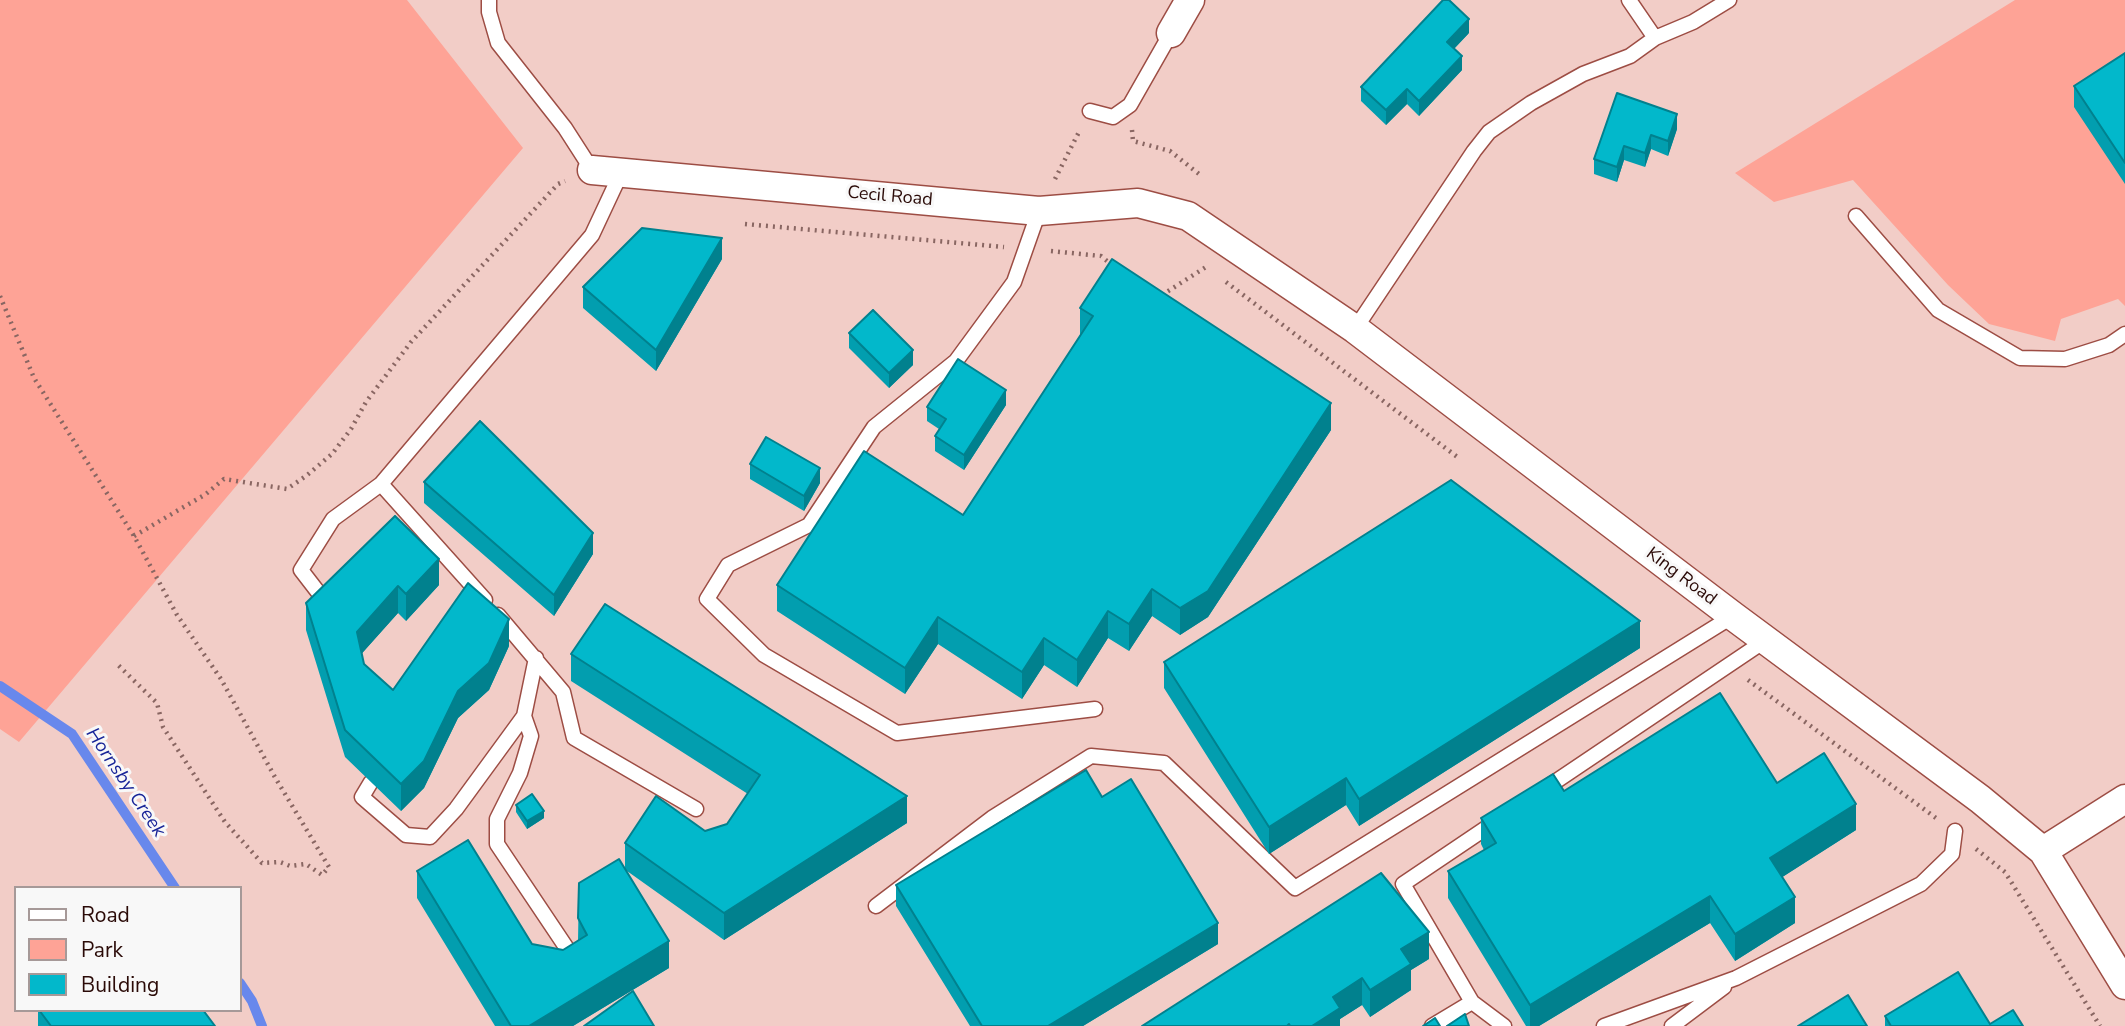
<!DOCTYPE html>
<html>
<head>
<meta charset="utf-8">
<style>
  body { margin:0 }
  #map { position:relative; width:2125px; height:1026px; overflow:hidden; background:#f2cdc7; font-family:"Nunito Sans",sans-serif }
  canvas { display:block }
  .legend { position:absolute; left:14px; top:886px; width:228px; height:126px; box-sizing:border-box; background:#f8f8f8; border:2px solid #a69998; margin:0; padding:9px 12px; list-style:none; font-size:21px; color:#2a0a07 }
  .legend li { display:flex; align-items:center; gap:14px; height:35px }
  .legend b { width:35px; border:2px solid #a69998 }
</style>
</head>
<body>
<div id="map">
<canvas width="2125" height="1026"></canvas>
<ul class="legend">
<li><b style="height:9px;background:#fff"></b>Road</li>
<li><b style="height:19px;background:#fea396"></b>Park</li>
<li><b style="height:19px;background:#02b8cb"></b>Building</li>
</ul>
</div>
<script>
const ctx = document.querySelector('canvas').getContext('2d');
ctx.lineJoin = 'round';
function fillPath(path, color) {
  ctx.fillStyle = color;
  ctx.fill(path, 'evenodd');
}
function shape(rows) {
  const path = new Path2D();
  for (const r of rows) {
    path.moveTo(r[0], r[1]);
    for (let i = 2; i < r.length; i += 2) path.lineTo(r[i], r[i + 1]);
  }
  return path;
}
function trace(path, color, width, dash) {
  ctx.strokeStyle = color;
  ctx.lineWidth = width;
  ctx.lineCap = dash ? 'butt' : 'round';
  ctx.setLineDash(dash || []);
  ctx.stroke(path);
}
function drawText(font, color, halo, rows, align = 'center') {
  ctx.font = font + ' "Nunito Sans",sans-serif';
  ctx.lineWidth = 6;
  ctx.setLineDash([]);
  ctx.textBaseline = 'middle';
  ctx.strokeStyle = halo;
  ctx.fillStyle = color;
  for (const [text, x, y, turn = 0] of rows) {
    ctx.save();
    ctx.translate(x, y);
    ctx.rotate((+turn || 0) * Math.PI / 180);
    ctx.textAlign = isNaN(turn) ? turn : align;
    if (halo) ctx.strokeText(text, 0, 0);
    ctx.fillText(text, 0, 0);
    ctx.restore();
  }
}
fillPath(shape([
  [0,0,407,0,523,148,19,742,0,729],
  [2015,0,2125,0,2125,306,2118,299,2061,319,2055,341,1989,324,1948,285,1853,180,1774,202,1735,173]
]), '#fea396');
trace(shape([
  [0,686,72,734,175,888],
  [240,983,252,1001,262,1026]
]), '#6888ec', 10);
const service = shape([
  [489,0,489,12,498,43,565,128,592,170],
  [1629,0,1655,38],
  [1090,111,1113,117,1130,105,1171,33],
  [1039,211,1014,282,956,361,874,427,809,525,728,565,707,599,764,655,897,733,1095,709],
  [1856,216,1938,310,2020,358,2065,359,2109,345,2125,334],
  [1355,329,1474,151,1489,132,1531,103,1583,74,1630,56,1655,38,1693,22,1729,0],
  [381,484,485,600],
  [328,605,301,570,333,519,381,484,592,235,621,173],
  [498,615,563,692,574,738,696,809],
  [536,658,524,716,531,736,520,773,497,819,497,844,576,962],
  [371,782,362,797,406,835,430,837,456,809,524,716],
  [1543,790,1766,640],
  [876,906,992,818,1091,756,1164,763,1295,888,1733,616],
  [1472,1002,1403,884,1495,822],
  [1432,1026,1472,1002,1504,1026],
  [1604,1026,1736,978,1921,884,1952,854,1955,831],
  [1672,1026,1724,987]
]);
const minor = shape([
  [1171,33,1190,0],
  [592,170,1039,211,1138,203,1188,216,1355,329,1733,616,1980,799,2043,851,2125,985],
  [2043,851,2125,799]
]);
trace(service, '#9d4d44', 17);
trace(minor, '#9d4d44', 31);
trace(shape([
  [1132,130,1133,141,1170,151,1199,174],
  [1055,179,1080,130],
  [745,224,1004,247],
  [1051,251,1101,256,1112,265],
  [1226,282,1460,459],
  [1162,295,1206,267,1208,269],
  [0,296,34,378,134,536,177,615,221,679,276,779,329,867,322,875,306,864,290,866,280,862,262,863,225,822,163,727,157,703,118,665],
  [134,536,206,494,224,479,287,489,306,476,332,454,351,429,366,402,411,342,558,184,565,181],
  [1748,680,1936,818],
  [1976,849,2005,872,2100,1026]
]), '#896662', 4.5, [2, 5]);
trace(service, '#fff', 14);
trace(minor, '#fff', 28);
fillPath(shape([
  [1469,33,1454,49,1462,70,1419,116,1407,104,1386,125,1361,101,1361,87],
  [2125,53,2125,184,2074,107,2074,86],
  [1617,93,1677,129,1668,156,1651,149,1645,167,1624,160,1617,182,1594,174,1594,159],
  [722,259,656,371,583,308,583,287],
  [1080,308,1331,430,1208,617,1180,635,1152,616,1129,651,1108,638,1077,687,1044,665,1022,699,938,644,905,694,777,611,777,585,963,515,1081,335,1080,334],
  [849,333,913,365,889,388,849,348],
  [1006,405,964,470,935,451,935,436,939,429,927,421,927,407],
  [750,464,820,483,804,511,750,479],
  [424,482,593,554,554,616,424,503],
  [395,516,439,585,406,621,398,613,362,653,364,664,393,690,509,646,489,690,458,718,424,788,401,811,345,757,306,630,306,603],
  [1640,648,1359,826,1346,805,1269,854,1164,688,1164,662],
  [571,654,907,823,724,940,627,871,669,968,573,1026,495,1026,417,898,417,871,532,944,563,950,578,941,579,883,625,868,625,843,705,831,727,824,748,794,571,681],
  [1777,783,1856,830,1782,877,1795,923,1735,961,1710,923,1539,1026,1526,1026,1448,898,1448,871,1484,850,1481,844,1481,818,1564,791],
  [1102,797,1218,944,1083,1026,970,1026,896,906,896,885],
  [516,805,544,818,527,829,516,812],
  [1429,959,1411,970,1411,990,1370,1017,1362,1005,1340,1019,1340,1026,1142,1026],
  [38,1010,203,1010,215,1026,38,1026],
  [1885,1016,1990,1024,2023,1026,1885,1026]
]), '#029eaf');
fillPath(shape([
  [1469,19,1469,33,1447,56,1447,42],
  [1462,56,1462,70,1419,116,1419,101],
  [1407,89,1407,104,1386,125,1386,110],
  [1677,114,1677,129,1668,156,1668,141],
  [1651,135,1651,149,1645,167,1645,153],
  [1624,146,1624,160,1617,182,1617,167],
  [722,238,722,259,656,371,656,350],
  [913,350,913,365,889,388,889,373],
  [1006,390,1006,405,964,470,964,455],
  [1331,403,1331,430,1208,617,1180,635,1180,608],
  [820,468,820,483,804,511,804,496],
  [593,533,593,554,554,616,554,595],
  [439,559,439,585,406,621,406,594],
  [398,586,398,613,357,659,357,632],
  [1152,589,1152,616,1129,651,1129,624],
  [1108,611,1108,638,1077,687,1077,660],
  [938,617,938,644,905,694,905,668],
  [509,619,509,646,489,690,458,718,424,788,401,811,401,784,458,691],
  [1640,621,1640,648,1359,826,1359,799],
  [1044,638,1044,665,1022,699,1022,672],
  [1346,778,1346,805,1269,854,1269,827],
  [907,796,907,823,724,940,724,913],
  [1856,804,1856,830,1770,885,1770,858],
  [544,811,544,818,527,829,527,821],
  [1710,896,1710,923,1539,1026,1530,1026,1530,1005],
  [1795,897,1795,923,1735,961,1735,934],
  [1218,923,1218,944,1083,1026,1048,1026],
  [1429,932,1429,959,1411,970,1411,990,1370,1017,1370,990,1401,949],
  [669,941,669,968,573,1026,529,1026],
  [1362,978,1362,1005,1340,1019,1340,1026,1312,1026,1333,997]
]), '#01818e');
const building = shape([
  [1443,0,1449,0,1469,19,1447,42,1462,56,1419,101,1407,89,1386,110,1361,87,1443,0],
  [2125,53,2125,163,2074,86,2125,53],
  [1617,93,1677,114,1668,141,1651,135,1645,153,1624,146,1617,167,1594,159,1617,93],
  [642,228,722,238,656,350,583,287,642,228],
  [1112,259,1331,403,1208,591,1180,608,1152,589,1129,624,1108,611,1077,660,1044,638,1022,672,938,617,905,668,777,585,864,451,963,515,1093,316,1080,308,1112,259],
  [873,310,913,350,889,373,849,333,873,310],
  [958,359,1006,390,964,455,935,436,946,419,927,407,958,359],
  [480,421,593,533,554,595,424,482,480,421],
  [766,437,820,468,804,496,750,464,766,437],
  [1451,480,1640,621,1359,799,1346,778,1269,827,1164,662,1451,480],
  [395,516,439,559,406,594,398,586,357,632,364,664,393,690,468,583,509,619,489,663,458,691,424,761,401,784,345,730,306,603,395,516],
  [605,604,907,796,724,913,625,843,656,796,705,831,727,824,760,775,571,654,605,604],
  [1720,693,1777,783,1824,753,1856,804,1770,858,1795,897,1735,934,1710,896,1530,1005,1448,871,1496,843,1481,818,1553,774,1564,791,1720,693],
  [1086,770,1102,797,1131,779,1218,923,1048,1026,982,1026,896,885,1086,770],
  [532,794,544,811,527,821,516,805,532,794],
  [468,840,532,944,563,950,587,935,578,918,579,883,619,859,669,941,529,1026,511,1026,417,871,468,840],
  [1381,873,1429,932,1401,949,1411,964,1370,990,1362,978,1333,997,1340,1008,1312,1026,1290,1026,1289,1024,1287,1026,1142,1026,1381,873],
  [1958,972,1990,1024,2013,1010,2023,1026,1891,1026,1885,1016,1958,972],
  [633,991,654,1026,584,1026,633,991],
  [1848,995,1867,1026,1798,1026,1848,995],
  [39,1010,203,1010,215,1026,51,1026,39,1010],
  [1465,1014,1469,1026,1447,1026,1465,1014],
  [1435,1018,1440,1026,1423,1026,1435,1018]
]);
fillPath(building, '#02b8cb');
trace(building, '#01818e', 2);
drawText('18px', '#2a0a07', '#f8f8f8', [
  ["Cecil Road",890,197,5],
  ["King Road",1681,577,37]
]);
drawText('italic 19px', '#182598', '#f8f8f8', [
  ["Hornsby Creek",125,783,56]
]);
</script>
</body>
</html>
